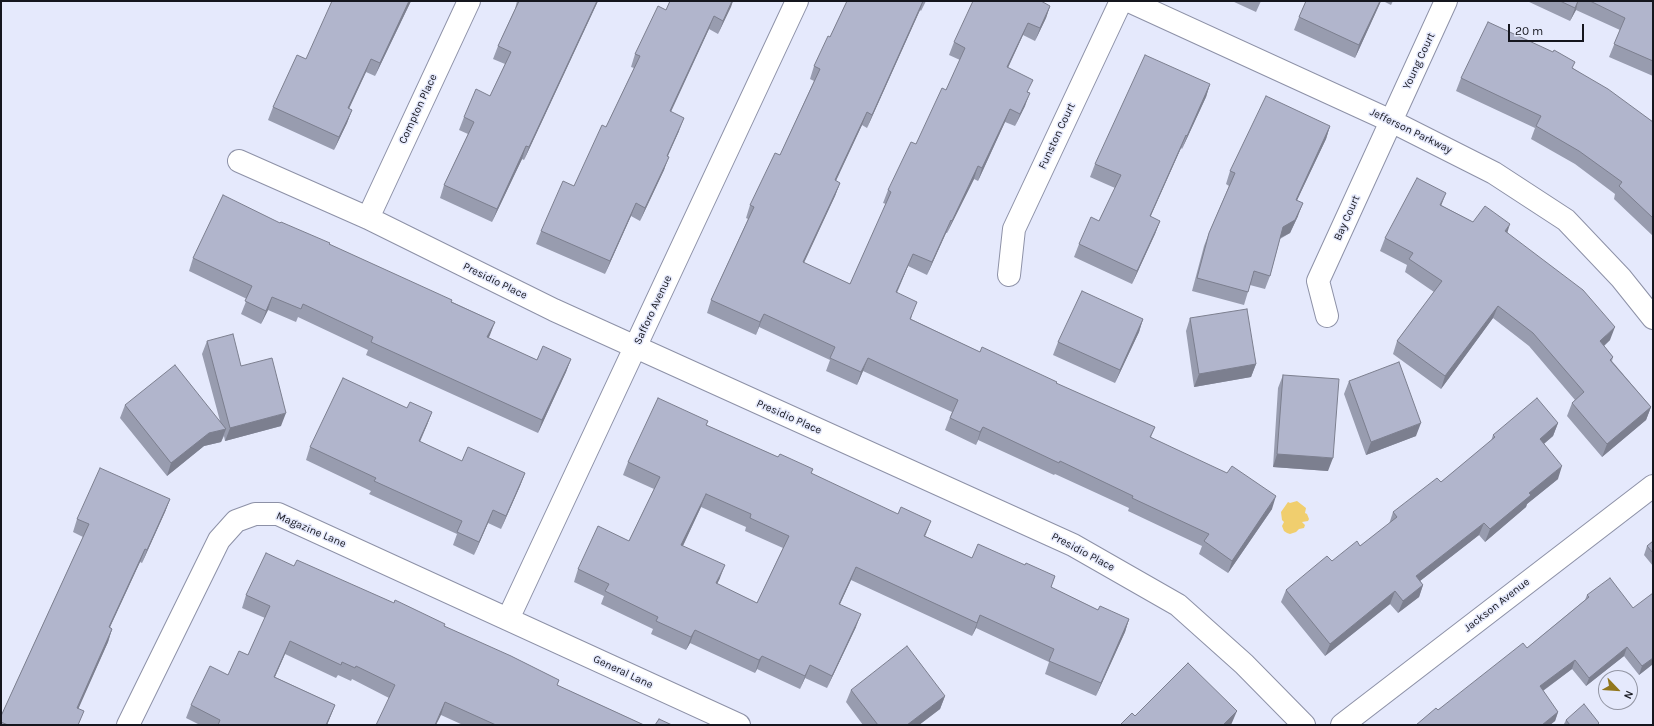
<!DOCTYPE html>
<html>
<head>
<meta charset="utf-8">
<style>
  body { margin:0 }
  #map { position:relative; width:1654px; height:726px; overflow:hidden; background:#e5e9fc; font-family:Karla,sans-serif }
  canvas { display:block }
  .frame { position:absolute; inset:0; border:2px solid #15161e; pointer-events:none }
  .north { position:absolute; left:1598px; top:670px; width:40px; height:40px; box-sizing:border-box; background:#e5e9fc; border:1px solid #9295a3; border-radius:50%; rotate:115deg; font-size:11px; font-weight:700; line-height:16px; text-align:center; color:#15161e }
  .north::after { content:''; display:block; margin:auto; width:14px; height:18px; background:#92771d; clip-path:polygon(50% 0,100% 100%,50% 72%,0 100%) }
  .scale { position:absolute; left:1508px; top:24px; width:76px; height:18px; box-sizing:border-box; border:2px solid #15161e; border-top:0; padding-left:5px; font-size:12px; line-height:14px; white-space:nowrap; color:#15161e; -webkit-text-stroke:3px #e5e9fc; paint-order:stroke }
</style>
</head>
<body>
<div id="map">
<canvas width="1654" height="726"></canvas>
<div class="frame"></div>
<div class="north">N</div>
<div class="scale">20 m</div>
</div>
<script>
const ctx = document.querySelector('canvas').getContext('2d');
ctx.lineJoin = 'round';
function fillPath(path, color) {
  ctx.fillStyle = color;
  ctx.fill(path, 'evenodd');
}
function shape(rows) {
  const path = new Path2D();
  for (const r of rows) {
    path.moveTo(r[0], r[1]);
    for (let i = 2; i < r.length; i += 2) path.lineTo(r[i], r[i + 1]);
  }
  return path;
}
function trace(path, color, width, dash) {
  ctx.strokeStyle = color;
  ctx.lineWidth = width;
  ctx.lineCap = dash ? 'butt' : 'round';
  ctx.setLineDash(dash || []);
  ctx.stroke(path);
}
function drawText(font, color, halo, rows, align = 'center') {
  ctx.font = font + ' Karla,sans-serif';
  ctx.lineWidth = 3;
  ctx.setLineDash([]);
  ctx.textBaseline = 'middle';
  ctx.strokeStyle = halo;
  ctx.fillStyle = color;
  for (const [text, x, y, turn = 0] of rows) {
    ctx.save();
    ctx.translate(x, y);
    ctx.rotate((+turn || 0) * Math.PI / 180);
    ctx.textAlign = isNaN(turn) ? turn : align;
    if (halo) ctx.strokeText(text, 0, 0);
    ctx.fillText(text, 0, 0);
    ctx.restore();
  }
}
fillPath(shape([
  [1297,501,1306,508,1305,513,1307,514,1309,519,1308,521,1302,522,1305,525,1304,528,1299,529,1296,532,1290,534,1287,533,1284,531,1282,526,1284,522,1282,520,1281,512,1288,502,1290,503]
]), '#f0ce6e');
const minor = shape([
  [1129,1,1391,121,1494,173,1566,220,1621,278,1653,318],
  [239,161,368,218,554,310,1073,545,1178,605,1244,664,1304,725],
  [368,218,469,1],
  [1009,275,1014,229,1121,1],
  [1327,316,1318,281,1446,1],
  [508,619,797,1],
  [128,725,219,540,236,521,255,514,278,514,739,725],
  [1342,725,1653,486]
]);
trace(minor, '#8d91a7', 24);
trace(minor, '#fff', 22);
fillPath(shape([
  [411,1,375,76,366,72,349,109,352,110,347,123,334,150,268,120,273,107,306,59],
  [517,1,598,1,524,160,522,159,492,222,440,198,444,185,468,134,459,130,464,117,490,96,505,64,493,59,498,46,515,9],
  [670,1,733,1,718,34,709,29,671,112,679,131,668,156,664,170,640,221,631,216,605,274,536,244,541,231,574,186,606,127,634,68,631,67,635,54,666,10],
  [847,1,926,1,921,11,920,10,867,128,862,125,836,181,840,183,835,196,804,263,850,284,886,204,883,203,888,190,916,144,946,90,960,60,949,55,954,42,1050,6,1046,18,1035,41,1023,35,1008,68,1028,92,1025,106,1015,126,1005,122,978,181,974,179,947,233,946,233,927,275,908,266,897,293,912,315,911,319,980,352,1057,384,1155,427,1151,437,1272,509,1228,573,1199,554,1202,546,1128,511,1129,508,1055,474,1054,475,978,440,976,445,945,430,952,412,863,371,857,385,826,371,830,360,759,327,756,335,707,313,711,300,748,219,746,218,750,205,780,155,814,81,810,79,814,66,830,37],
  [1232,1,1261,1,1256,12],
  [1306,1,1381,1,1355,58,1294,30,1299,17],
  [1383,1,1393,1,1391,5],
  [1527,1,1653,1,1653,76,1609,57,1620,30,1576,10,1570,21],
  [1573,68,1653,122,1653,236,1614,199,1615,194,1575,164,1531,139,1535,128,1456,91,1461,78],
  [1210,84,1206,97,1182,149,1181,148,1150,217,1160,221,1155,234,1132,284,1074,257,1079,244,1099,221,1115,188,1090,177,1095,164],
  [1330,126,1326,139,1297,200,1298,216,1290,233,1280,239,1270,276,1265,289,1250,285,1244,305,1192,291,1204,246,1209,233,1229,186,1226,184,1230,171],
  [1441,205,1473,222,1507,232,1610,340,1604,346,1613,357,1612,361,1651,407,1646,420,1602,457,1567,416,1572,403,1575,400,1529,346,1493,318,1441,389,1393,354,1397,341,1434,292,1405,272,1407,265,1380,251,1385,238],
  [280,223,329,244,495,322,488,338,537,360,571,359,566,372,538,433,366,355,368,350,298,317,296,322,268,310,261,324,241,314,247,299,189,271,193,258],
  [1190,318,1256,364,1251,377,1194,387,1186,331],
  [1143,319,1139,332,1115,383,1053,355,1058,342],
  [207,341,241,366,281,426,225,441,224,436,221,442,204,446,167,476,120,418,125,405,220,421,202,354],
  [1283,375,1328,471,1273,467,1278,388],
  [1349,381,1416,436,1366,455,1344,394],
  [407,408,432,412,427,425,420,442,462,461,525,473,520,486,501,529,488,523,474,555,453,545,457,534,369,494,371,491,306,460,310,447],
  [708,421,706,425,778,457,813,469,811,473,925,536,972,558,1025,565,1055,576,1051,587,1098,610,1129,619,1125,632,1096,696,1045,674,1049,662,976,628,972,636,851,580,840,604,856,627,827,688,805,678,800,689,757,669,755,673,690,643,686,650,651,634,653,629,601,604,604,596,574,582,578,569,629,541,654,489,623,475,628,462],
  [701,507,746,527,745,531,783,548,757,603,717,584,720,578,683,546],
  [1558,423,1553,436,1544,444,1558,479,1527,504,1526,507,1485,542,1479,535,1420,581,1423,585,1419,597,1398,613,1390,604,1325,656,1281,602,1286,590,1332,561,1360,546,1389,524,1393,512,1441,482,1491,441,1493,435],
  [170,499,165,512,142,563,140,562,110,627,112,629,108,642,78,708,79,725,1,725,1,716,83,537,73,532,77,519],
  [1653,541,1653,566,1644,555,1647,546],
  [294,566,444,626,559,680,557,685,644,725,463,725,441,715,389,698,352,679,351,681,338,675,336,678,285,654,275,677,335,705,327,725,200,725,186,718,191,705,228,675,248,655,265,618,242,608,246,595],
  [1587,595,1653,664,1639,675,1624,656,1586,686,1572,669,1543,691,1558,712,1555,721,1550,725,1416,725,1527,648,1585,600],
  [851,690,945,696,940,709,919,725,863,725,846,702],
  [1566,720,1599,725,1565,725,1564,724]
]), '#989caf');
fillPath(shape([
  [409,1,411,1,375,76,380,63],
  [597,1,598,1,524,160,529,147],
  [732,1,733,1,731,7,718,34,723,21],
  [923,1,920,10,867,128,872,115],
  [1380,1,1381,1,1355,58,1359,45],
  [1578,1,1576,10,1570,21,1575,8],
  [1050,6,1046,18,1035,41,1040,28],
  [714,16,709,29,665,124,670,111],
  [1028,23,1023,35,1002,80,1007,67],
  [371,59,366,72,343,121,348,108],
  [1210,84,1206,97,1182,149,1187,136],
  [1030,93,1025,106,1015,126,1020,114],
  [1010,109,1005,122,978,181,982,168],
  [352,110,347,123,334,150,339,137],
  [867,112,862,125,830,193,835,180],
  [684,118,679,131,662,168,667,156],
  [1330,126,1326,139,1291,213,1296,200],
  [1186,135,1181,148,1145,229,1150,216],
  [526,146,522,159,492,222,497,209],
  [669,157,664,170,640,221,645,208],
  [978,166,974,179,947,233,952,221],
  [840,183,835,196,798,275,803,262],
  [1446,193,1441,206,1440,205],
  [636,203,631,216,605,274,610,261],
  [1303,203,1298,216,1290,233,1278,239,1283,227],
  [951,220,946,233,927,275,932,262],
  [1160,221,1155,234,1132,284,1137,271],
  [1510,224,1506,237,1505,231],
  [913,254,908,266,891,305,896,292],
  [272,297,268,310,261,324,266,311],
  [1498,306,1493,318,1441,389,1445,376],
  [764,314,759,327,756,335,760,322],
  [1143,319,1139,332,1115,383,1120,370],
  [495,322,490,335,483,350,487,337],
  [1615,327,1610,340,1595,354,1600,341],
  [868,358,863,371,857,385,861,372],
  [571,359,566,372,538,433,542,420],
  [1256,364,1251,377,1194,387,1199,374],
  [1651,407,1646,420,1602,457,1607,444],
  [432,412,427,425,414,454,419,441],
  [286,413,281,426,225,441,230,428],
  [1421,423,1416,436,1366,455,1371,442],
  [1558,423,1553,436,1535,451,1540,439],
  [983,427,978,440,976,445,980,432],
  [226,429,221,442,204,446,167,476,171,463,209,433],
  [1277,454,1333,458,1328,471,1273,467],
  [1562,466,1558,479,1527,504,1526,507,1485,542,1490,529,1529,493],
  [525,473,520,486,501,529,506,516],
  [706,494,701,507,677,558,681,545],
  [1276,496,1272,509,1228,573,1232,561],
  [170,499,165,512,142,563,147,550],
  [493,510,488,523,474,555,479,542],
  [931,521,926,534,919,549,924,536],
  [1484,523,1479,535,1411,588,1416,576],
  [145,549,140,562,104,640,109,627],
  [725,565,720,578,711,596,716,583],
  [856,567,851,580,834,617,839,604],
  [1423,585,1419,597,1398,613,1403,601],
  [1395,591,1390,604,1325,656,1330,644],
  [861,614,856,627,827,688,832,676],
  [980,615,976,628,972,636,977,623],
  [1129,619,1125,632,1096,696,1101,683],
  [112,629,108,642,73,721,77,708],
  [695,630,690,643,686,650,691,637],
  [290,641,285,654,269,690,274,677],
  [1627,647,1624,656,1586,686,1589,678],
  [762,656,757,669,755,673,759,660],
  [1653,658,1653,664,1639,675,1642,666],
  [1575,660,1572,669,1537,695,1540,686],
  [810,665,805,678,800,689,805,676],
  [945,696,940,709,919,725,907,725],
  [445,702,441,715,436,725,435,725],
  [335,705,327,725,326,725],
  [1237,711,1231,725,1223,725],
  [1558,712,1555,721,1550,725,1542,725]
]), '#7c7f8f');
const building = shape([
  [332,1,409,1,380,63,371,59,348,108,352,110,339,137,273,107,297,55,306,59,332,1],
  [519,1,597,1,529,147,526,146,497,209,444,185,474,122,464,117,476,89,490,96,511,52,498,46,519,1],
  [670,1,732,1,723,21,714,16,670,111,684,118,667,156,669,157,645,208,636,203,610,261,541,231,563,181,574,186,602,125,606,127,640,56,635,54,658,6,666,10,670,1],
  [847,1,923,1,872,115,867,112,835,180,840,183,803,262,850,284,891,192,888,190,911,142,916,144,942,88,946,90,965,48,954,42,973,1,1041,1,1050,6,1040,28,1028,23,1007,67,1033,80,1027,92,1030,93,1020,114,1010,109,982,168,978,166,952,221,951,220,932,262,913,254,896,292,917,302,910,319,980,352,982,347,1057,382,1056,383,1155,427,1150,437,1227,473,1232,466,1276,496,1232,561,1204,541,1209,534,1132,498,1133,496,1060,461,1059,463,983,427,980,432,950,418,958,400,868,358,861,372,830,358,835,347,764,314,760,322,711,300,754,207,750,205,775,153,780,155,820,69,814,66,828,36,830,37,847,1],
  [1306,1,1380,1,1359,45,1299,17,1306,1],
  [1560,1,1578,1,1575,8,1560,1],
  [1590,1,1653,1,1653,61,1614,44,1625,18,1590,1],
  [1488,22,1553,52,1554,50,1575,62,1572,68,1608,89,1653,122,1653,218,1619,186,1622,182,1579,151,1536,126,1541,116,1461,78,1488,22],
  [1145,55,1210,84,1187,136,1186,135,1150,216,1160,221,1137,271,1079,244,1091,217,1099,221,1121,175,1095,164,1145,55],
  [1266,96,1330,126,1296,200,1303,203,1295,220,1283,227,1270,276,1254,271,1248,292,1197,278,1209,233,1235,173,1230,171,1266,96],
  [1417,178,1446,193,1440,205,1473,222,1485,206,1510,224,1505,231,1583,290,1615,327,1600,341,1613,357,1610,360,1651,407,1607,444,1572,403,1584,392,1533,333,1498,306,1445,376,1397,341,1442,281,1409,259,1413,253,1385,238,1417,178],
  [223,195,280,223,281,222,330,243,329,244,452,300,451,302,495,322,487,337,537,360,543,346,571,359,542,420,371,342,373,337,303,304,301,309,272,297,266,311,245,301,252,286,193,258,223,195],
  [1082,291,1143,319,1120,370,1058,342,1082,291],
  [1247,309,1256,364,1199,374,1190,318,1247,309],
  [233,334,241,366,272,358,286,413,230,428,207,341,233,334],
  [1399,362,1421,423,1371,442,1349,381,1399,362],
  [175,365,226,429,209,433,171,463,125,405,175,365],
  [1283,375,1339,379,1333,458,1277,454,1283,375],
  [343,378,407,408,410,402,432,412,419,441,462,461,468,447,525,473,506,516,493,510,479,542,457,532,462,521,374,481,376,478,310,447,343,378],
  [658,398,708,421,706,425,778,457,780,454,813,469,811,473,898,514,901,507,931,521,924,536,972,558,978,544,1025,565,1026,563,1055,576,1051,587,1098,610,1100,606,1129,619,1101,683,1049,661,1054,649,980,615,977,623,856,567,839,604,861,614,832,676,810,665,805,676,762,656,759,660,695,630,691,637,656,621,658,617,605,591,609,584,578,569,598,526,629,541,660,477,628,462,658,398],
  [706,494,751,514,750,518,789,536,757,603,716,583,725,565,681,545,706,494],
  [1537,398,1558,423,1540,439,1562,466,1529,493,1531,495,1490,529,1484,523,1416,576,1423,585,1403,601,1395,591,1330,644,1286,590,1327,556,1332,561,1357,541,1360,546,1397,517,1393,512,1437,478,1441,482,1495,437,1493,435,1537,398],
  [100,468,170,499,147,550,145,549,109,627,112,629,77,708,84,711,78,725,8,725,1,722,1,716,89,524,77,519,100,468],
  [1653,541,1653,553,1647,546,1653,541],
  [266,553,294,566,297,560,394,603,395,600,445,624,444,626,511,656,559,680,557,685,644,725,496,725,445,702,435,725,376,725,395,685,356,666,355,668,342,662,341,665,290,641,274,677,335,705,326,725,218,725,220,720,191,705,210,666,228,675,239,651,248,655,270,606,246,595,266,553],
  [1610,578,1633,608,1653,593,1653,658,1642,666,1627,647,1589,678,1575,660,1540,686,1558,712,1542,725,1416,725,1436,708,1438,710,1523,643,1527,648,1589,597,1587,595,1610,578],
  [907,646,945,696,907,725,878,725,851,690,907,646],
  [1188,663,1237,711,1223,725,1120,725,1132,713,1135,716,1188,663],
  [1584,704,1599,723,1597,725,1570,725,1566,720,1584,704],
  [659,719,672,725,655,725,659,719]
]);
fillPath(building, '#b1b5cc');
trace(building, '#7c7f8f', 1);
drawText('11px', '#15161e', '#e5e9fc', [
  ["Young Court",1419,61,-65],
  ["Compton Place",418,109,-65],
  ["Jefferson Parkway",1411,131,26],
  ["Funston Court",1057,136,-65],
  ["Bay Court",1347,218,-66],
  ["Presidio Place",495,281,26],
  ["Safforo Avenue",653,310,-65],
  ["Presidio Place",789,417,24],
  ["Magazine Lane",311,530,23],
  ["Presidio Place",1083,552,28],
  ["Jackson Avenue",1497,605,-38],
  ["General Lane",623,672,25]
]);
</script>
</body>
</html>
